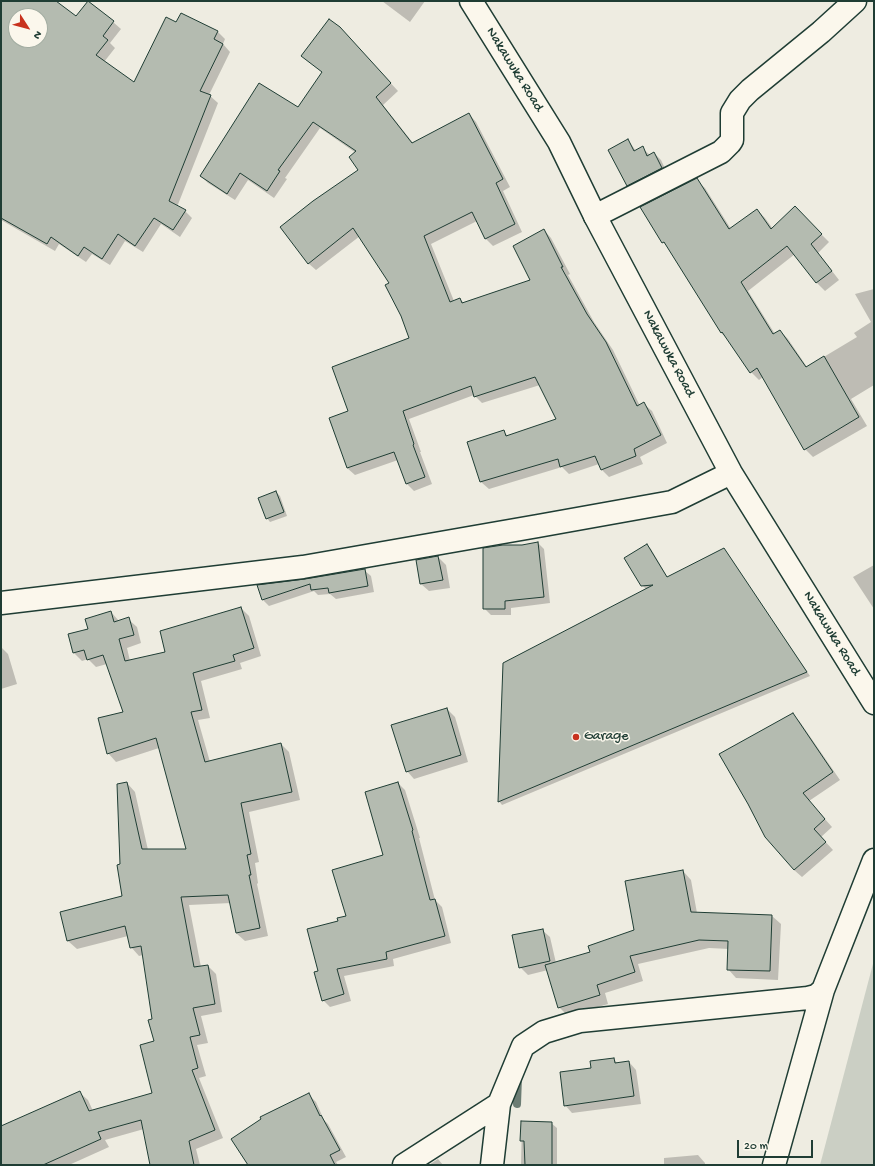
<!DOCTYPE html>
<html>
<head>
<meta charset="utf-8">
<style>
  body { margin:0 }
  #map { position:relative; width:875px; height:1166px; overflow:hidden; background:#eeece1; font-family:"Gochi Hand",sans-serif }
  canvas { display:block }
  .frame { position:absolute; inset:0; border:2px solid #1f3d34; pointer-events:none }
  .north { position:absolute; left:8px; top:8px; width:40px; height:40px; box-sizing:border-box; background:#fbf7ec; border:1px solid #a3ada2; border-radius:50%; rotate:126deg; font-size:11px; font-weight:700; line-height:16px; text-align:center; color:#1f3d34 }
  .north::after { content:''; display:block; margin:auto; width:14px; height:18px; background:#c8321e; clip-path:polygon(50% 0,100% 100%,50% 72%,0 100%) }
  .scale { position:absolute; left:737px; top:1140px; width:76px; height:18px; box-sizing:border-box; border:2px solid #1f3d34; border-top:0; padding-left:5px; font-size:12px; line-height:14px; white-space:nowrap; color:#1f3d34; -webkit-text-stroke:3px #fbf7ec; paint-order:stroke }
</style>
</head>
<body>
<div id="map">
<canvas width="875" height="1166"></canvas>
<div class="frame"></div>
<div class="north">N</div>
<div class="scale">20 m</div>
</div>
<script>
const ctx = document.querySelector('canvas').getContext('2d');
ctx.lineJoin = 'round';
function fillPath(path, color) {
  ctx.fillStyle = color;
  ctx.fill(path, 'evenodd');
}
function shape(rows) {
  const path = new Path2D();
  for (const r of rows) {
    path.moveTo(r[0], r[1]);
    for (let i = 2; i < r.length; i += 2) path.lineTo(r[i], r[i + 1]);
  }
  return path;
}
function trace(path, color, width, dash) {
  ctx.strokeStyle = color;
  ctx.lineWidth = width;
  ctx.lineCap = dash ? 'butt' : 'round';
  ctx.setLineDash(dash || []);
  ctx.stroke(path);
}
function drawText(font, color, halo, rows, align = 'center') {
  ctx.font = font + ' "Gochi Hand",sans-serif';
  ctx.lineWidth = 3;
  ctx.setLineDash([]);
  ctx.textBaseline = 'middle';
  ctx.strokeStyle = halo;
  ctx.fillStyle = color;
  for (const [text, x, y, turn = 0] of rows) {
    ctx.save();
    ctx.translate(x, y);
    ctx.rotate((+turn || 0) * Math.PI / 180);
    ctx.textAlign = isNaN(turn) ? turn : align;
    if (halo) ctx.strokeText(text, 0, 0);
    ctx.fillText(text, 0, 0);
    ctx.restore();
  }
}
fillPath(shape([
  [874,960,874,1165,820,1165]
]), '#cbcfc4');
fillPath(shape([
  [1,1,41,1,76,17,113,22,121,29,110,43,115,48,104,62,134,83,177,23,181,14,218,32,225,39,223,44,230,52,209,95,218,103,177,207,185,211,192,218,180,237,161,224,143,252,125,241,110,265,92,254,86,262,59,244,55,251,1,220],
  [16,16,40,16,40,40,16,40],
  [382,1,425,1,410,22],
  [347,36,398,91,383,105,413,143,469,114,476,122,510,187,503,191,522,232,493,246,485,238,477,221,431,244,454,301,460,299,464,303,532,281,544,230,551,238,570,274,568,275,594,322,613,350,640,406,644,404,652,411,667,443,640,457,643,464,609,477,601,469,599,464,569,474,562,467,489,489,481,482,503,431,508,436,557,420,540,385,482,403,474,395,409,419,421,452,420,452,432,484,414,491,406,483,398,460,355,475,347,468,350,411,410,338,390,284,360,236,316,270,308,263,360,170,356,153,320,128,285,178,287,179,274,198,248,180,235,200,208,183,201,176,298,108,323,73,303,56],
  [628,140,636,151,642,148,650,155,654,153,661,160,668,175,635,192,628,185],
  [696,180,705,188,731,229,757,210,765,218,773,229,795,208,829,242,818,253,839,280,825,291,817,283,795,254,748,291,775,334,780,331,788,339,807,367,857,337,854,333,871,322,855,294,874,289,874,385,851,399,867,426,813,457,805,449,763,377,759,380,751,372,728,339,721,333,671,250,663,242],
  [276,492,280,496,287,516,270,522,267,518],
  [538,543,544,549,550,603,511,608,511,615,491,615,484,608,522,546],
  [647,545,651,549,668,578,727,553,810,676,502,805,499,801,646,589,642,585],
  [438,557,446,565,450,588,429,591,421,584,417,561],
  [874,565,874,609,853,577],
  [364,570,371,576,374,592,336,599,330,594,318,595,314,591,269,606,263,600,258,586,305,580],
  [241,608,249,616,261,656,240,663,242,669,201,681,210,718,198,720,210,762,281,744,289,752,300,800,249,812,259,862,255,863,258,883,257,884,268,936,245,941,236,933,231,903,189,905,201,967,208,966,216,974,222,1012,201,1016,208,1043,197,1045,206,1076,199,1078,223,1138,196,1149,200,1165,151,1165,144,1129,105,1140,109,1147,69,1165,4,1165,1,1158,1,1127,79,1092,88,1100,93,1111,153,1094,155,1042,153,1020,143,955,139,956,131,947,128,936,77,949,68,941,61,913,123,897,121,865,127,783,135,792,148,850,187,850,159,748,116,762,108,753,124,713,107,664,96,667,88,659,82,661,74,653,89,629,111,612,119,621,128,619,137,627,141,643,127,648,130,661,167,653],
  [1,647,8,654,17,684,1,689],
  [447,709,455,717,468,762,414,779,407,771],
  [792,714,800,722,840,780,809,801,832,827,821,837,833,850,802,877,794,870],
  [398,783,405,790,420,838,419,838,435,900,442,907,451,943,393,959,394,966,344,976,351,1001,330,1007,323,1000,319,971,339,922,348,917,385,856],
  [683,871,691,880,697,913,772,916,781,924,778,980,736,978,728,969,729,949,709,948,638,964,643,981,605,993,608,1004,568,1016,559,1007,548,970,528,975,520,967,542,930,550,937,556,963,591,953,636,931],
  [614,1059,618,1064,629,1062,636,1070,641,1104,572,1113,565,1105,592,1069],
  [309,1095,316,1102,324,1120,328,1124,346,1157,336,1162,338,1165,250,1165],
  [522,1122,551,1123,557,1128,557,1165,521,1165],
  [698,1155,705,1163,705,1165,664,1165,664,1158],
  [438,1159,443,1165,429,1165]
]), '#0003');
trace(shape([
  [517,1104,518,1077]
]), '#6c7d74', 8);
const building = shape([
  [1,1,56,1,76,16,88,1,114,21,103,36,108,40,96,55,134,82,166,17,176,22,181,13,218,31,214,39,223,44,200,91,211,95,169,201,186,210,173,230,154,218,135,246,118,234,102,259,84,247,78,256,51,237,47,244,1,218,1,1],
  [16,16,40,16,40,40,16,40,16,16],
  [329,19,340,27,391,83,376,97,412,143,469,113,503,179,496,183,515,224,485,239,472,212,424,236,450,302,460,298,462,303,530,280,513,246,544,229,563,267,561,267,587,314,606,342,637,406,644,402,661,435,634,449,636,456,601,470,595,456,560,467,558,459,480,482,467,442,504,430,506,436,556,419,535,377,474,397,471,386,403,411,414,444,413,445,425,477,406,484,394,452,347,468,329,418,348,411,332,367,409,338,401,316,385,285,389,283,353,228,308,264,280,227,313,201,358,170,349,157,356,151,313,122,278,170,280,171,267,191,240,173,227,194,200,176,259,83,298,107,322,72,301,56,329,19],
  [628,139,634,151,643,146,647,156,654,152,662,168,627,186,608,150,628,139],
  [697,178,729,229,757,209,771,229,795,206,822,234,811,244,832,271,816,283,787,246,741,282,773,334,780,330,806,367,824,356,859,417,804,450,757,368,750,373,722,332,721,333,664,242,662,243,640,207,697,178],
  [276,491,284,512,266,519,258,498,276,491],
  [538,542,544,597,505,601,505,609,483,609,483,548,503,545,522,545,538,542],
  [647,544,667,577,724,548,807,672,498,802,503,663,653,585,641,586,624,558,647,544],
  [438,556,443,580,420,584,416,560,438,556],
  [365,569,368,586,329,593,328,588,311,590,310,584,262,600,257,585,305,579,365,569],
  [241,607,254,648,233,655,235,661,193,673,202,710,191,712,205,762,281,743,292,792,241,803,251,854,247,855,251,875,249,875,260,928,236,933,228,895,181,897,194,967,208,965,215,1004,193,1008,200,1035,190,1037,198,1068,192,1070,215,1130,189,1141,194,1165,150,1165,141,1120,98,1132,101,1139,43,1165,1,1165,1,1126,80,1091,89,1111,152,1093,140,1045,154,1041,148,1020,152,1019,141,946,130,948,125,926,67,941,60,912,122,896,117,865,120,864,117,784,127,782,142,849,186,849,156,738,107,754,98,718,123,712,103,655,87,660,84,650,73,653,68,634,88,629,85,619,111,611,114,622,129,617,134,635,119,639,125,661,165,652,160,631,241,607],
  [447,708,461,755,406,772,391,725,447,708],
  [793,713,833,772,803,793,825,819,814,829,826,842,794,870,765,837,748,804,719,754,793,713],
  [398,782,413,830,412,831,430,900,435,899,445,936,386,952,387,959,337,969,344,994,322,1001,314,972,318,971,307,929,338,921,337,918,346,916,332,870,383,855,365,792,398,782],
  [683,870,691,912,772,915,770,971,727,970,728,941,699,940,630,956,635,972,597,985,600,995,558,1008,545,965,590,952,588,946,634,930,625,881,683,870],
  [543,929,550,961,519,968,512,935,543,929],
  [614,1058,615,1063,629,1061,634,1096,564,1106,560,1072,591,1068,590,1061,614,1058],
  [309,1093,320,1116,321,1115,340,1150,330,1155,335,1165,248,1165,231,1139,261,1119,260,1117,309,1093],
  [521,1121,552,1122,552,1165,525,1165,524,1141,520,1141,521,1121]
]);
fillPath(building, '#b4bbb0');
trace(building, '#1f3d34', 1);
const street = shape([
  [595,216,721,152,730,143,732,140,732,113,740,100,750,90,821,32,855,1],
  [404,1165,499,1104],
  [492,1165,499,1104,523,1046,544,1032,580,1021,808,998,816,996,823,990,874,860],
  [774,1165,823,990]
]);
const secondary = shape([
  [471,1,559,142,595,216,731,473,874,703],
  [1,603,303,567,538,526,672,502,731,473]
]);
trace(street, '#1f3d34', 25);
trace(secondary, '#1f3d34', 25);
trace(street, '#fbf7ec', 22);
trace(secondary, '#fbf7ec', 22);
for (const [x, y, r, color] of [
  [576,737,4,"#c8321e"]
]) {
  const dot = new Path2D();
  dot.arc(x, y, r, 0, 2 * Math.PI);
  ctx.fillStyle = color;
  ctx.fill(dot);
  trace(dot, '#fbf7ec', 1.5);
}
drawText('14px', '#1f3d34', '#fbf7ec', [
  ["Nakawuka Road",514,70,58],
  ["Nakawuka Road",668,354,62],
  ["Nakawuka Road",831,634,58]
]);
drawText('14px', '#1f3d34', '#fbf7ec', [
  ["Garage",584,737]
], 'left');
</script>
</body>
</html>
